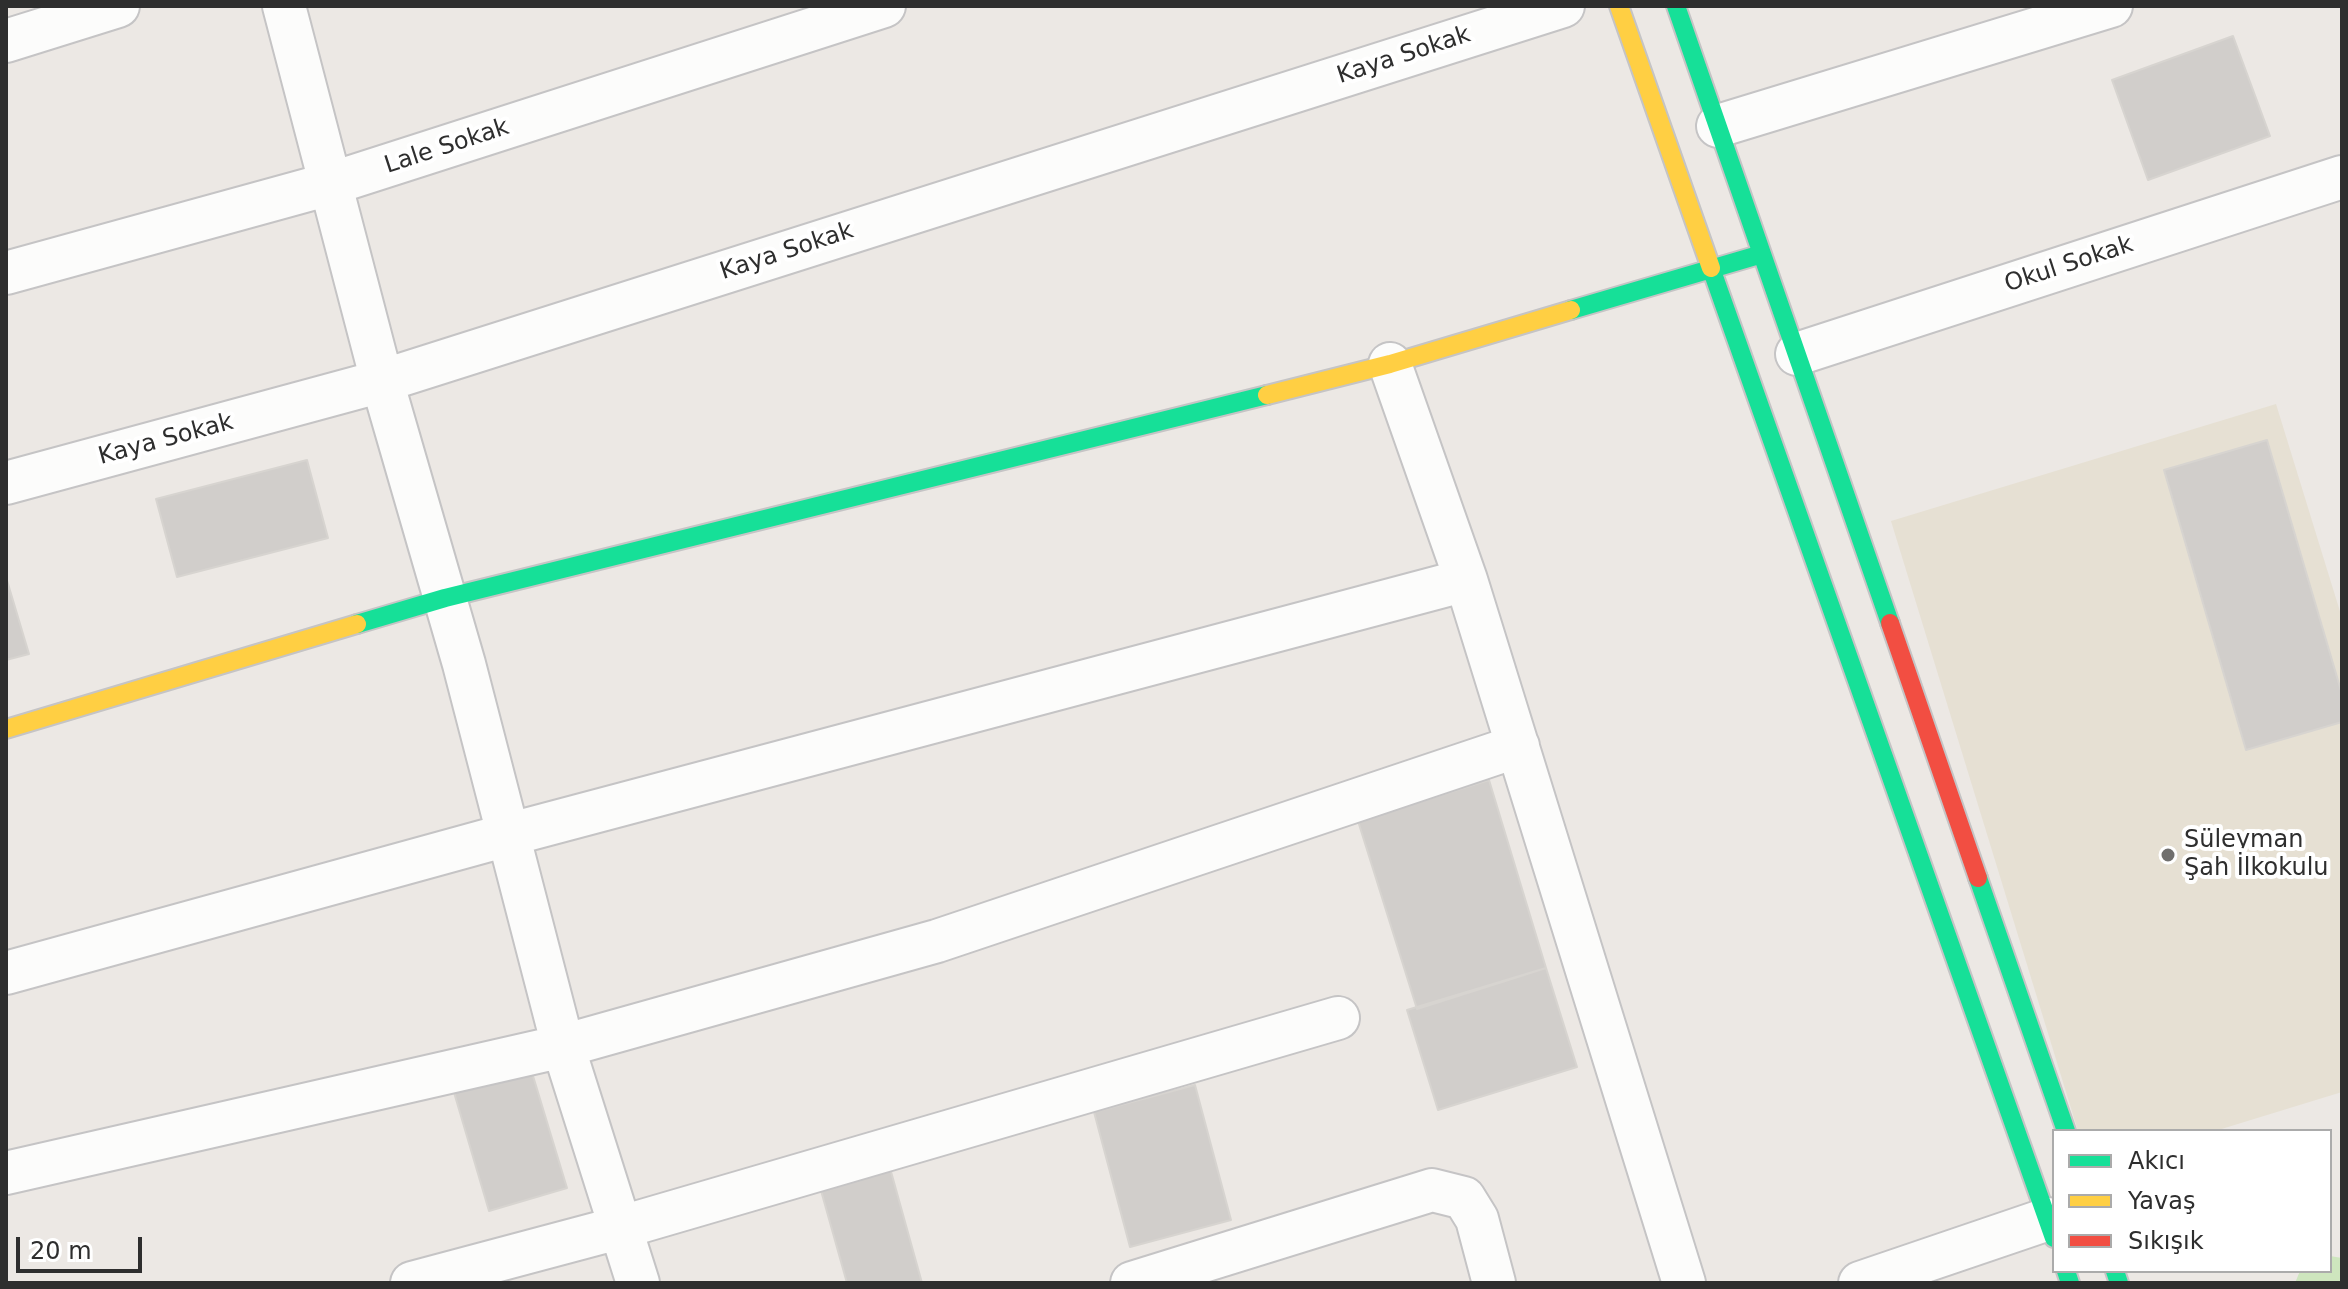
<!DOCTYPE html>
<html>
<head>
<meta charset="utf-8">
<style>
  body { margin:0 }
  #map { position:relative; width:2348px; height:1289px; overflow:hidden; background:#ece8e4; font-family:"DejaVu Sans",sans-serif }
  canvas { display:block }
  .frame { position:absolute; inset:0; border:8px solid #2e2e2e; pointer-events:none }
  .legend { position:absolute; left:2052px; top:1129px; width:280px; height:144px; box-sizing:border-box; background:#fff; border:2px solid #ababab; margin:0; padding:10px 14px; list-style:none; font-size:24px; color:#2e2e2e }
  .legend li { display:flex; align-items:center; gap:16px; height:40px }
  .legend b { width:40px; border:2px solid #ababab }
  .scale { position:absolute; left:16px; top:1237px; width:126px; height:36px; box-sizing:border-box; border:4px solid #2e2e2e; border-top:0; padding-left:10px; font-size:24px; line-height:28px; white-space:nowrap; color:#2e2e2e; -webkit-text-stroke:6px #fff; paint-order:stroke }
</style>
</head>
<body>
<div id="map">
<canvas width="2348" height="1289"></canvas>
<div class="frame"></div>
<ul class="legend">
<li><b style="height:10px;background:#16e098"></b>Akıcı</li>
<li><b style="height:10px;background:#ffcf43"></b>Yavaş</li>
<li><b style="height:10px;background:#f24e42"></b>Sıkışık</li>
</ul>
<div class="scale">20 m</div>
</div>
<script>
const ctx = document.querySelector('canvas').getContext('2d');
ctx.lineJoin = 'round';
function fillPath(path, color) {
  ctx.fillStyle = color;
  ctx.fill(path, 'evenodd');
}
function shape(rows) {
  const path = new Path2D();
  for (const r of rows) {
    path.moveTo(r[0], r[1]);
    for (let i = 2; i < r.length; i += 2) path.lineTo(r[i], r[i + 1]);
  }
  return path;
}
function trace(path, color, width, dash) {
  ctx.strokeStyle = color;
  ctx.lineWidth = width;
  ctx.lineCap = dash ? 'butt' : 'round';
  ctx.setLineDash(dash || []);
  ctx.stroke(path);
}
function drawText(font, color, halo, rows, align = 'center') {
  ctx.font = font + ' "DejaVu Sans",sans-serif';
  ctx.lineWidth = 8;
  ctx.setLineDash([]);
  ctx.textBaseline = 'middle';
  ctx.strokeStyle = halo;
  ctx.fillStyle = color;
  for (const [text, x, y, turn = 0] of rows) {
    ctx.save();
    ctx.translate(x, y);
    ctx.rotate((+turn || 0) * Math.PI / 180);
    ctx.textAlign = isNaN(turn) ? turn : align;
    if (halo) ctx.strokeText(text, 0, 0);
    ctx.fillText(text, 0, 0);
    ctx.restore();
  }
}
fillPath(shape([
  [2276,404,2342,618,2342,1092,2215,1131,2078,1131,1891,521]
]), '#e6e0d3');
fillPath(shape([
  [2330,1256,2342,1258,2342,1283,2295,1283,2300,1271,2330,1271]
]), '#cee6be');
const building = shape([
  [2233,36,2270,136,2148,180,2112,80,2233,36],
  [2267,440,2342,694,2342,722,2246,750,2164,470,2267,440],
  [307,460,328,538,177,577,156,499,307,460],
  [6,577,29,654,6,660,6,577],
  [1489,780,1546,968,1417,1009,1358,821,1489,780],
  [1546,968,1577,1067,1438,1110,1407,1010,1546,968],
  [530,1066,567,1188,489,1211,453,1089,530,1066],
  [1195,1085,1231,1220,1130,1247,1094,1112,1195,1085],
  [890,1168,922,1283,847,1283,820,1187,890,1168]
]);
fillPath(building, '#d1cecb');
trace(building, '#d7d4d0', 2);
const street = shape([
  [284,6,382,381,464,664,563,1046,638,1283],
  [6,41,118,6],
  [1718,126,2111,6],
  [6,273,333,183,884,6],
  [1797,354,2342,177],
  [1390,364,1466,580,1684,1283],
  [6,483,382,381,1563,6],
  [6,973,507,835,1466,580],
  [6,1173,563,1046,937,941,1518,746],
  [412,1283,622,1227,1338,1018],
  [1132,1283,1432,1190,1464,1198,1477,1219,1494,1283],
  [1860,1283,2048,1219]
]);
const fast = shape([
  [1676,6,1890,623],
  [1711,268,2054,1238],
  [1571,310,1762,254],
  [357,624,445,598,1267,395],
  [1978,878,2066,1131],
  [2066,1271,2070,1283],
  [2115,1271,2119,1283]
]);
const slow = shape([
  [1619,6,1711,268],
  [1267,395,1390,364,1571,310],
  [6,729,357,624]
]);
const jam = shape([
  [1890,623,1978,878]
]);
trace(street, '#c5c4c5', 46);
trace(fast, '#c5c4c5', 22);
trace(slow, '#c5c4c5', 22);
trace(jam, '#c5c4c5', 22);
trace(street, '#fcfcfb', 42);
trace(fast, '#16e098', 18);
trace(slow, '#ffcf43', 18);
trace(jam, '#f24e42', 18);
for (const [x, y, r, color] of [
  [2168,855,8,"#706f6e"]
]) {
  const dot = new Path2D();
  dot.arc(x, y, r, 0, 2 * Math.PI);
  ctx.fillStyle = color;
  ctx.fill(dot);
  trace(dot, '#fff', 3);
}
drawText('24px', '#2e2e2e', '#fff', [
  ["Kaya Sokak",1404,56,-18],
  ["Lale Sokak",447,147,-18],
  ["Kaya Sokak",787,252,-18],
  ["Okul Sokak",2069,265,-18],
  ["Kaya Sokak",166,440,-15]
]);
drawText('24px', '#2e2e2e', '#fff', [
  ["Süleyman",2184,841],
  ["Şah İlkokulu",2184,869]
], 'left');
</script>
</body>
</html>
